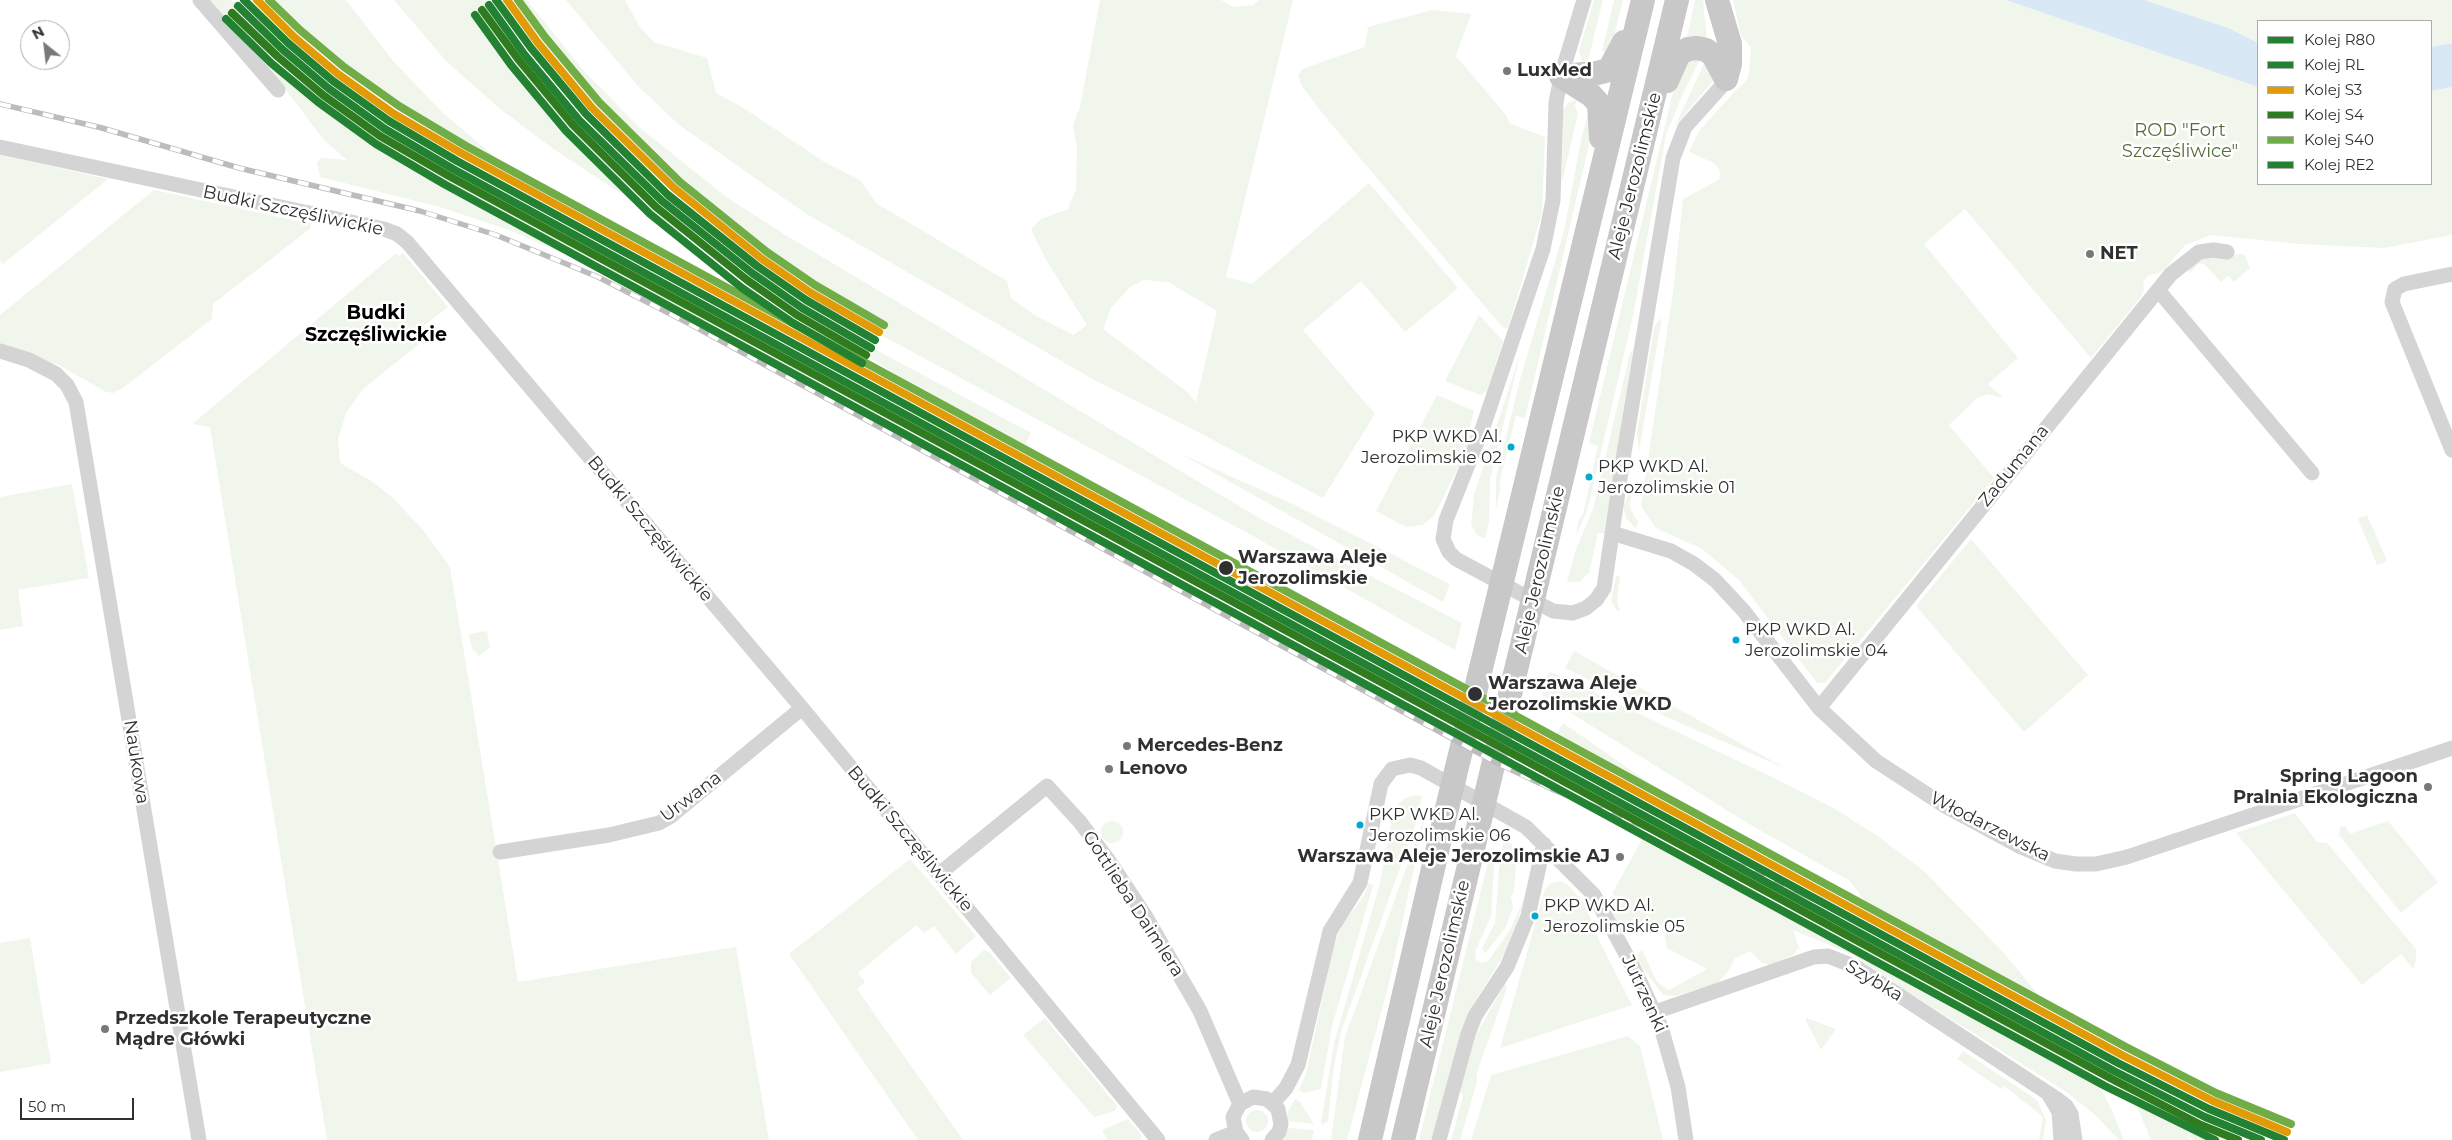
<!DOCTYPE html>
<html>
<head>
<meta charset="utf-8">
<style>
  body { margin:0 }
  #map { position:relative; width:2452px; height:1140px; overflow:hidden; background:#fff; font-family:Montserrat,sans-serif }
  canvas { display:block }
  .legend { position:absolute; left:2257px; top:20px; width:175px; height:165px; box-sizing:border-box; background:#fff; border:1px solid #acacac; margin:0; padding:6px 9px; list-style:none; font-size:15px; color:#303030 }
  .legend li { display:flex; align-items:center; gap:10px; height:25px }
  .legend b { width:25px; border:1px solid #acacac }
  .north { position:absolute; left:20px; top:20px; width:50px; height:50px; box-sizing:border-box; background:#fff; border:1px solid #acacac; border-radius:50%; rotate:331deg; font-size:14px; font-weight:700; line-height:20px; text-align:center; color:#303030 }
  .north::after { content:''; display:block; margin:auto; width:18px; height:22px; background:#787878; clip-path:polygon(50% 0,100% 100%,50% 72%,0 100%) }
  .scale { position:absolute; left:20px; top:1098px; width:114px; height:22px; box-sizing:border-box; border:2px solid #303030; border-top:0; padding-left:6px; font-size:15px; line-height:18px; white-space:nowrap; color:#303030; -webkit-text-stroke:4px #fff; paint-order:stroke }
</style>
</head>
<body>
<div id="map">
<canvas width="2452" height="1140"></canvas>
<ul class="legend">
<li><b style="height:6px;background:#238132"></b>Kolej R80</li>
<li><b style="height:6px;background:#238132"></b>Kolej RL</li>
<li><b style="height:6px;background:#e09b07"></b>Kolej S3</li>
<li><b style="height:6px;background:#2f7b20"></b>Kolej S4</li>
<li><b style="height:6px;background:#70ad46"></b>Kolej S40</li>
<li><b style="height:6px;background:#238132"></b>Kolej RE2</li>
</ul>
<div class="north">N</div>
<div class="scale">50 m</div>
</div>
<script>
const ctx = document.querySelector('canvas').getContext('2d');
ctx.lineJoin = 'round';
function fillPath(path, color) {
  ctx.fillStyle = color;
  ctx.fill(path, 'evenodd');
}
function shape(rows) {
  const path = new Path2D();
  for (const r of rows) {
    if (r.length === 3) {
      path.moveTo(r[0] + r[2], r[1]);
      path.arc(r[0], r[1], r[2], 0, 2 * Math.PI);
      continue;
    }
    path.moveTo(r[0], r[1]);
    for (let i = 2; i < r.length; i += 2) path.lineTo(r[i], r[i + 1]);
  }
  return path;
}
function trace(path, color, width, dash) {
  ctx.strokeStyle = color;
  ctx.lineWidth = width;
  ctx.lineCap = dash ? 'butt' : 'round';
  ctx.setLineDash(dash || []);
  ctx.stroke(path);
}
function drawText(font, color, halo, rows, align = 'center') {
  ctx.font = font + ' Montserrat,sans-serif';
  ctx.lineWidth = 5;
  ctx.setLineDash([]);
  ctx.textBaseline = 'middle';
  ctx.strokeStyle = halo;
  ctx.fillStyle = color;
  for (const [text, x, y, turn = 0] of rows) {
    ctx.save();
    ctx.translate(x, y);
    ctx.rotate((+turn || 0) * Math.PI / 180);
    ctx.textAlign = isNaN(turn) ? turn : align;
    if (halo) ctx.strokeText(text, 0, 0);
    ctx.fillText(text, 0, 0);
    ctx.restore();
  }
}
fillPath(shape([
  [207,0,232,0,291,60,386,133,413,150,993,461,985,475,596,267,506,229,440,207,320,177,317,163,321,158,347,160,323,139,283,86],
  [258,0,346,0,394,62,442,112,494,156,579,215,577,218,285,27],
  [394,0,486,0,532,64,587,129,619,162,684,220,751,274,826,323,1031,433,1022,451,918,389,552,148,499,108,446,61],
  [507,0,527,0,583,70,639,127,725,196,782,233,1266,522,1462,623,1455,650,1253,536,870,329,763,261,696,208,632,150,574,88],
  [566,0,625,0,639,26,654,42,707,58,716,93,742,107,823,161,860,180,876,203,1007,281,1011,298,1033,314,1073,335,1087,325,1045,258,1031,229,1041,219,1068,209,1076,190,1077,149,1073,125,1080,107,1100,0,1221,0,1234,7,1253,5,1259,0,1293,0,1226,277,1252,284,1369,183,1458,288,1405,332,1361,281,1303,330,1375,414,1323,498,1192,429,1096,381,805,213,678,124,638,86],
  [1144,280,1168,282,1217,311,1196,402,1186,391,1103,329,1111,308,1130,287],
  [1594,0,1603,0,1587,65,1582,61,1579,51],
  [1614,0,1623,0,1610,52,1602,51],
  [1695,0,1703,0,1707,39,1686,42],
  [1733,0,2006,0,2258,87,2258,184,2431,184,2431,91,2452,87,2452,235,2384,248,2300,244,2211,235,2185,245,2164,270,2156,274,2149,275,2143,282,2144,290,2140,298,2091,358,1965,209,1924,244,2018,358,1988,384,2004,398,1988,394,1977,398,1949,425,1994,478,1825,683,1817,683,1739,580,1702,549,1656,528,1641,506,1673,292,1683,199,1713,183,1719,179,1720,173,1718,167,1712,162,1689,152,1699,131,1737,89,1745,83,1749,73,1751,48,1741,36],
  [2144,0,2452,0,2452,43,2431,47,2431,21,2258,21,2258,43,2228,28],
  [1432,10,1471,14,1456,56,1506,115,1509,123,1545,137,1542,213,1508,328,1504,328,1498,322,1323,114,1302,86,1298,76,1302,69,1365,47,1368,27],
  [1701,57,1681,98,1666,135,1633,316,1587,511,1576,536,1578,522,1583,514,1598,446,1589,443,1677,75,1683,61],
  [1706,59,1715,75,1713,81,1675,126],
  [1577,99,1575,106,1578,114,1562,182,1563,111,1568,103],
  [1591,105,1593,128,1525,418,1516,416,1500,480,1500,491,1496,509,1496,478,1521,376,1564,231,1582,135],
  [0,155,108,179,3,264,0,261],
  [154,190,311,224,311,228,213,304,212,319,123,388,113,393,106,392,59,365,0,345,0,315],
  [403,253,448,307,416,332,423,341,363,389,346,413,338,440,340,463,370,480,392,497,423,530,450,567,518,982,736,947,769,1140,327,1140,210,427,192,424,395,254,399,256],
  [2244,254,2250,268,2234,282,2228,276,2221,282,2204,264,2198,264,2190,273,2187,269,2201,259,2211,255],
  [1479,315,1503,341,1487,391,1480,395,1445,381],
  [1662,317,1639,451,1637,434,1654,327],
  [1633,350,1604,533,1598,533,1589,573,1579,582,1567,582,1575,552,1593,509,1630,353],
  [1521,351,1490,480,1489,522,1485,539,1476,534,1471,524,1474,495],
  [1437,395,1474,411,1470,428,1474,429,1462,460,1434,516,1423,525,1406,527,1376,511],
  [1179,453,1297,506,1450,584,1443,602],
  [72,484,89,578,18,590,23,626,0,630,0,497],
  [1633,486,1630,503,1631,510,1638,522,1636,529,1626,518,1623,506],
  [2367,515,2387,561,2377,565,2358,519],
  [1971,539,2088,675,2024,732,1916,606],
  [1616,576,1620,576,1617,601,1620,611,1617,611,1611,601],
  [487,631,490,648,479,656,472,648,469,634],
  [1574,651,1644,690,1787,769,1673,720,1565,668],
  [1549,671,1780,781,1837,810,1879,837,1924,871,2003,952,2041,998,1865,901,1850,881,1749,824,1542,695],
  [1563,723,1693,813,1554,739],
  [1554,762,1659,822,1657,825,1544,780],
  [1416,795,1422,796,1416,823,1341,1032,1334,1065,1328,1121,1323,1125,1321,1123,1334,1043,1380,883,1393,815,1399,803,1406,798],
  [1426,813,1389,983,1347,1140,1331,1140,1345,1037],
  [2295,813,2317,842,2327,843,2416,949,2416,961,2413,969,2401,954,2362,985,2236,833],
  [2388,821,2438,882,2401,913,2339,835,2340,827,2345,826,2350,834],
  [1112,832,11],
  [1642,839,1791,913,1800,899,2077,1047,2111,1108,2124,1140,2119,1140,2094,1114,2065,1091,1897,985,1853,955,1793,930,1799,948,1793,955,1771,965,1762,963,1750,951,1735,958,1729,970,1718,983,1675,996,1663,995,1637,960,1638,954,1642,950,1657,982,1669,990,1707,969,1667,948,1664,932,1658,923,1645,924,1627,932,1621,929,1610,910,1617,897,1612,894],
  [1504,840,1511,844,1517,852,1514,892,1511,897,1513,908,1505,928,1485,954,1482,948,1495,923,1500,857],
  [1492,846,1495,850,1491,916,1475,952,1476,960,1482,963,1488,961,1510,930,1524,899,1512,941,1473,1005,1461,1031,1433,1140,1419,1140],
  [910,859,976,936,956,954,934,926,924,933,916,925,858,973,865,982,857,989,963,1140,918,1140,789,954],
  [1560,881,1568,885,1585,904,1599,940,1632,1005,1500,1048,1545,889,1551,883],
  [1369,883,1373,886,1332,1026,1321,1089,1304,1093,1299,1090,1306,1074,1334,945,1343,924,1365,894],
  [30,938,51,1063,0,1072,0,943],
  [984,950,989,952,1011,978,990,995,971,973,971,962],
  [1505,983,1507,988,1477,1072,1477,1082,1460,1140,1451,1140,1463,1096,1459,1090,1472,1042],
  [1045,1018,1117,1106,1115,1111,1094,1117,1023,1035],
  [1807,1018,1836,1029,1821,1050,1805,1019],
  [1628,1036,1640,1046,1663,1140,1471,1140,1491,1075],
  [1963,1051,2037,1100,2046,1120,2043,1140,2039,1140,2043,1117,2004,1086,2001,1089,1957,1059],
  [2133,1097,2189,1124,2233,1140,2195,1140,2186,1136,2190,1140,2151,1140],
  [1295,1099,1300,1102,1314,1124,1287,1121,1288,1111],
  [1257,1121,11],
  [1128,1119,1142,1136,1141,1140,1107,1140,1102,1130],
  [1288,1128,1314,1130,1312,1140,1283,1140]
]), '#f1f6ec');
fillPath(shape([
  [2006,0,2144,0,2228,28,2258,43,2258,87],
  [2452,43,2452,87,2431,91,2431,47]
]), '#d8e8f4');
trace(shape([
  [200,0,278,90],
  [1584,0,1561,76,1556,103,1553,200,1543,249,1483,427,1446,520,1443,539,1449,552,1456,559,1553,611,1573,613,1586,608,1596,600,1604,588,1622,465,1673,158,1685,127,1720,88,1726,79],
  [0,147,384,229,397,234,407,242,802,708,1158,1140],
  [2452,274,2404,284,2395,289,2392,302,2452,450],
  [2158,290,2312,473],
  [0,351,29,360,56,374,67,385,76,402,199,1140],
  [1612,533,1671,551,1694,564,1715,580,1743,610,1819,708,1876,761,1945,806,2019,846,2055,861,2076,864,2096,864,2127,857,2452,748],
  [1819,708,2171,274,2199,252,2213,250,2227,252],
  [500,852,609,835,659,823,671,816,802,708],
  [939,874,1047,786,1080,822,1109,861,1146,917,1200,1011,1240,1104],
  [1655,1012,1814,957,1828,956,1856,967,2057,1099,2066,1106,2071,1114,2075,1140],
  [2050,1097,2059,1112,2061,1140],
  [1273,1103,1286,1088,1298,1065,1330,931,1360,883,1381,784,1392,769,1410,765,1421,768,1526,827,1594,895,1635,971,1661,1027,1678,1087,1686,1140],
  [1216,1140,1236,1132],
  [1242,1140,1236,1132,1233,1117,1240,1104,1253,1097,1267,1099,1278,1109,1281,1124,1279,1132,1272,1140],
  [1439,1140,1468,1034,1475,1016,1507,967,1528,916,1544,844]
]), '#d4d4d4', 15);
trace(shape([
  [1717,0,1730,44,1730,64,1726,79],
  [1561,76,1597,73,1609,70,1624,42],
  [1561,76,1591,95,1599,104,1601,138],
  [1667,81,1679,54,1688,49,1697,48,1706,50,1713,55,1726,79],
  [1370,1140,1449,800,1643,0],
  [1403,1140,1677,0]
]), '#c8c8c8', 24);
const rail = shape([
  [0,104,102,128,239,168,420,211,496,235,598,277,688,323,1497,763,1554,790,1763,875,1834,909]
]);
trace(rail, '#bcbcbc', 5.5);
trace(rail, '#fff', 4, [11]);
trace(shape([
  [244,0,288,43,333,81,389,121,457,161,2118,1063,2209,1109,2284,1140],
  [496,0,531,48,586,114,668,195,757,266,806,300,875,340]
]), '#238132', 8);
trace(shape([
  [489,5,524,54,579,120,662,201,752,273,802,308,871,348],
  [238,6,282,49,328,88,385,129,453,169,2114,1071,2205,1117,2261,1140]
]), '#238132', 8);
trace(shape([
  [257,0,294,37,338,74,394,114,461,153,2122,1055,2213,1101,2287,1132],
  [507,0,538,43,592,108,674,188,762,259,811,293,879,332]
]), '#e09b07', 8);
trace(shape([
  [482,10,518,59,573,125,656,207,747,280,797,315,866,355],
  [232,13,277,56,323,95,380,136,449,176,2110,1078,2201,1125,2238,1140]
]), '#2f7b20', 8);
trace(shape([
  [269,0,300,30,344,67,399,106,466,146,2126,1047,2216,1093,2291,1124],
  [518,0,545,37,599,102,680,182,767,252,815,285,884,325]
]), '#70ad46', 8);
trace(shape([
  [475,15,511,65,566,131,650,214,742,288,793,323,862,363],
  [226,19,271,63,318,102,376,144,444,184,2105,1086,2215,1140]
]), '#238132', 8);
for (const [x, y, r, color] of [
  [1507,71,5,"#787878"],
  [2090,254,5,"#787878"],
  [1511,447,4.5,"#00a9ce"],
  [1589,477,4.5,"#00a9ce"],
  [1226,568,8,"#303030"],
  [1736,640,4.5,"#00a9ce"],
  [1475,694,8,"#303030"],
  [1127,746,5,"#787878"],
  [1109,769,5,"#787878"],
  [2428,787,5,"#787878"],
  [1360,825,4.5,"#00a9ce"],
  [1620,857,5,"#787878"],
  [1535,916,4.5,"#00a9ce"],
  [105,1029,5,"#787878"]
]) {
  const dot = new Path2D();
  dot.arc(x, y, r, 0, 2 * Math.PI);
  ctx.fillStyle = color;
  ctx.fill(dot);
  trace(dot, '#fff', 2);
}
drawText('17px', '#303030', '#fff', [
  ["PKP WKD Al.",1502,437,"right"],
  ["Jerozolimskie 02",1502,458,"right"],
  ["PKP WKD Al.",1598,467],
  ["Jerozolimskie 01",1598,488],
  ["PKP WKD Al.",1745,630],
  ["Jerozolimskie 04",1745,651],
  ["PKP WKD Al.",1369,815],
  ["Jerozolimskie 06",1369,836],
  ["PKP WKD Al.",1544,906],
  ["Jerozolimskie 05",1544,927]
], 'left');
drawText('bold 18px', '#303030', '#fff', [
  ["LuxMed",1517,71],
  ["NET",2100,254],
  ["Mercedes-Benz",1137,746],
  ["Lenovo",1119,769],
  ["Spring Lagoon",2418,777,"right"],
  ["Pralnia Ekologiczna",2418,798,"right"],
  ["Warszawa Aleje Jerozolimskie AJ",1610,857,"right"],
  ["Przedszkole Terapeutyczne",115,1019],
  ["Mądre Główki",115,1040]
], 'left');
drawText('18px', '#516f39', '#fff', [
  ["ROD \"Fort",2180,131],
  ["Szczęśliwice\"",2180,152]
]);
drawText('18px', '#303030', '#fff', [
  ["Aleje Jerozolimskie",1635,176,-76],
  ["Budki Szczęśliwickie",293,211,12],
  ["Zadumana",2014,466,-51],
  ["Budki Szczęśliwickie",650,529,50],
  ["Aleje Jerozolimskie",1540,570,-77],
  ["Naukowa",136,762,81],
  ["Urwana",691,797,-37],
  ["Włodarzewska",1990,827,27],
  ["Budki Szczęśliwickie",910,839,50],
  ["Gottlieba Daimlera",1133,904,57],
  ["Aleje Jerozolimskie",1445,964,-77],
  ["Szybka",1874,981,31],
  ["Jutrzenki",1644,994,65]
]);
drawText('bold 18px', '#303030', '#fff', [
  ["Warszawa Aleje",1238,558],
  ["Jerozolimskie",1238,579],
  ["Warszawa Aleje",1488,684],
  ["Jerozolimskie WKD",1488,705]
], 'left');
drawText('bold 19px', '#000', '#fff', [
  ["Budki",376,313],
  ["Szczęśliwickie",376,335]
]);
</script>
</body>
</html>
